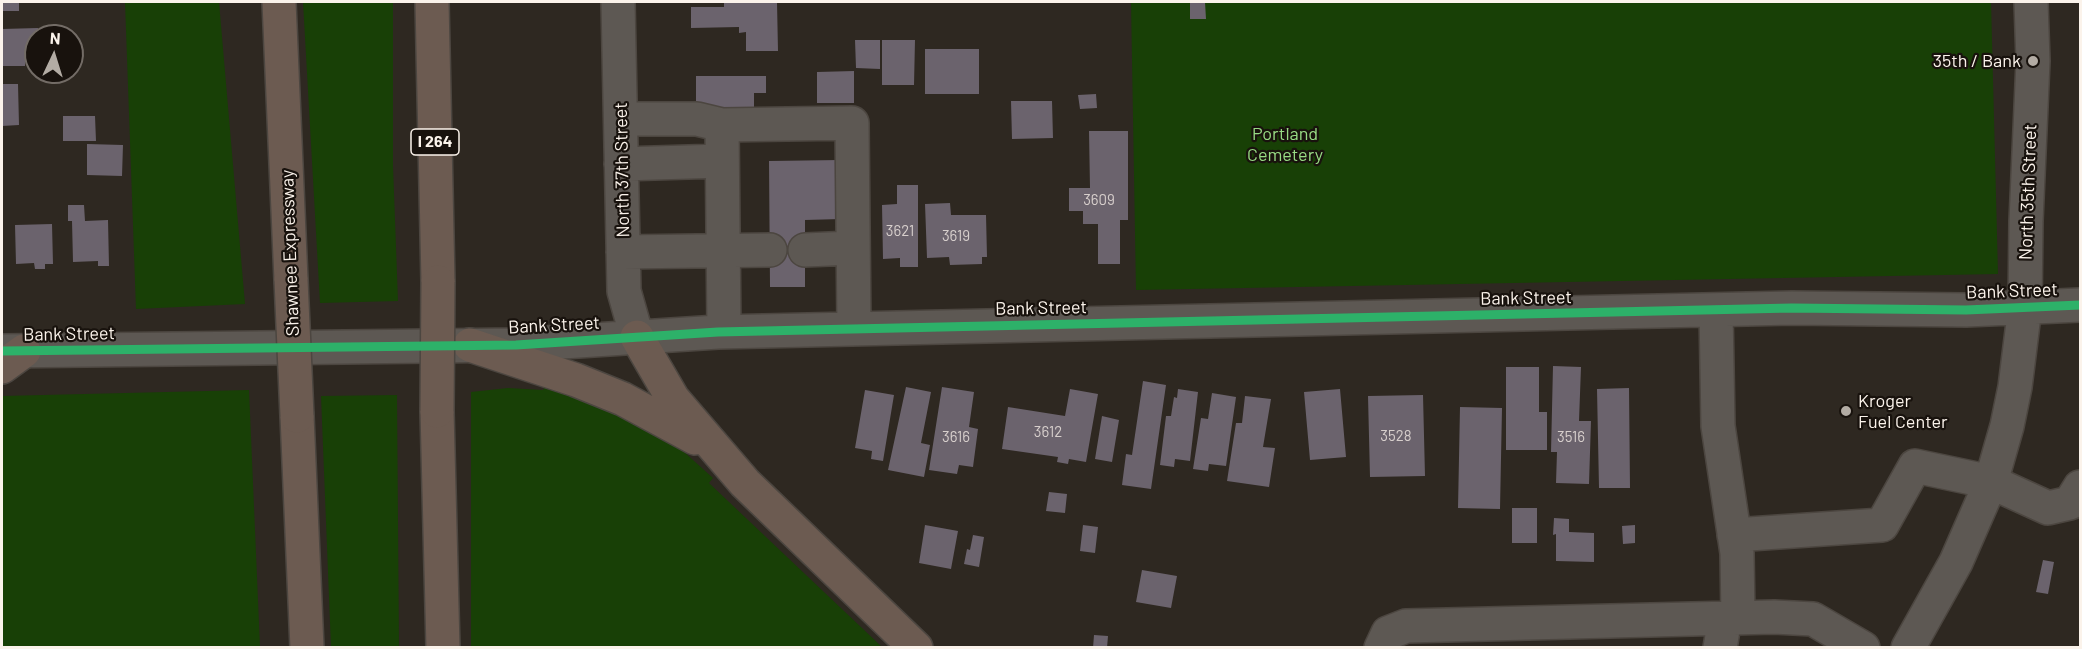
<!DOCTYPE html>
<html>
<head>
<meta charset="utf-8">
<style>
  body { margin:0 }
  #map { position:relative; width:2082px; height:649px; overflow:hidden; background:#2e2821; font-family:Barlow,sans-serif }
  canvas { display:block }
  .frame { position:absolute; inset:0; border:3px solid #fbf3eb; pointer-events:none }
  .north { position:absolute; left:24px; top:24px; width:60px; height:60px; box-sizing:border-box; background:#18120d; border:2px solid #736c66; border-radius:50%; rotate:4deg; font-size:16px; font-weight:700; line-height:24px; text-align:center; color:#fbf3eb }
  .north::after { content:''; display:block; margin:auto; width:21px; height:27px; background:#b3aca4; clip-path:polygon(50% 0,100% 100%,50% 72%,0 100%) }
</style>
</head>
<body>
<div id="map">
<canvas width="2082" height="649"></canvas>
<div class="frame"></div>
<div class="north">N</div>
</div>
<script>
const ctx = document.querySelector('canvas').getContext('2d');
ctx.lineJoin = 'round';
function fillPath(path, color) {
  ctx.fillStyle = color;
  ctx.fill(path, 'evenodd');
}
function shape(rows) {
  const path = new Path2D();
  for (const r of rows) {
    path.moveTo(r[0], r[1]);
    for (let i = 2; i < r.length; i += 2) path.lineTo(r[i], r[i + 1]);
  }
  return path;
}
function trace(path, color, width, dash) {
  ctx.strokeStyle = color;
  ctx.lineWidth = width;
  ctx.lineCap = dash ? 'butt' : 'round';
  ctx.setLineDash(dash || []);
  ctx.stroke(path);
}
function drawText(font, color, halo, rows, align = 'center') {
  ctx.font = font + ' Barlow,sans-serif';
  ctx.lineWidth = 4.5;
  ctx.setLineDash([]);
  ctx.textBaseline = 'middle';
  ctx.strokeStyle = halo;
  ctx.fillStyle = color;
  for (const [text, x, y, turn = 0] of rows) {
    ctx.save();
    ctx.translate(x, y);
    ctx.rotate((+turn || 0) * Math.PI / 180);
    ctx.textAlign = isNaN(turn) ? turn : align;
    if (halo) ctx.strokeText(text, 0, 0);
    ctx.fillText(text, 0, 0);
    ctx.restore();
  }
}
fillPath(shape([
  [125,2,219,2,245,304,136,309],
  [303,2,393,2,393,166,398,301,320,303],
  [1131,2,1991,2,1998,274,1136,290],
  [546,384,663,433,713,478,709,483,882,647,471,648,471,392,508,388,543,390],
  [249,390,260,647,2,647,2,396],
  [397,395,399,647,331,647,321,396]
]), '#184006');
fillPath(shape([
  [2,2,19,2,19,11,2,11],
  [745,2,777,2,778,51,746,51,746,32,739,33,739,27,691,28,691,7,724,7,724,3,745,3],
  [1190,2,1205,2,1206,19,1190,19],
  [38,28,36,49,25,49,25,66,2,66,2,29],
  [855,40,880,40,880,69,856,68],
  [882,40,915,40,914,85,882,85],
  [925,49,979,49,979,94,925,94],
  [854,71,854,103,817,103,817,72],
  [696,76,766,76,766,93,754,93,754,110,696,110],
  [2,84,18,84,19,125,2,126],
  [1096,94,1097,108,1080,109,1078,95],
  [1011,101,1052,101,1053,138,1012,139],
  [63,116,95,116,96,141,63,141],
  [1089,131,1128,131,1128,220,1120,220,1120,264,1098,264,1098,224,1083,224,1083,211,1069,211,1069,188,1090,188],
  [87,144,123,145,122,176,87,175],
  [840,160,841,219,805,220,805,287,770,287,769,161],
  [897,185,918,185,918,267,900,267,900,258,883,259,882,205,897,204],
  [950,203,951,215,986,215,987,257,982,257,982,264,950,265,949,257,927,258,925,204],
  [68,205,84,205,85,221,108,220,109,266,98,266,98,261,73,262,72,221,68,221],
  [52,224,53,264,45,264,45,269,35,269,34,263,16,264,15,225],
  [1553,366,1581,367,1579,421,1591,421,1589,484,1556,483,1557,452,1551,452],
  [1506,367,1539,367,1539,412,1547,412,1547,450,1506,450],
  [1143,381,1166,385,1151,489,1122,485,1126,454,1132,455],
  [906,387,931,392,921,443,930,445,924,477,888,470],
  [942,387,974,392,969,427,978,429,973,467,959,465,957,474,929,470],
  [1629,388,1630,488,1599,488,1597,389],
  [1070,389,1098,394,1086,462,1069,459,1068,464,1057,462,1058,457,1002,449,1008,407,1065,416],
  [1178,389,1198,392,1190,461,1175,459,1174,467,1160,465,1166,416,1171,416,1174,397,1177,398],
  [1340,389,1346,457,1310,460,1304,392],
  [865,390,894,395,883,461,871,459,872,451,855,448],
  [1212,393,1236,397,1226,466,1209,464,1208,471,1193,469,1201,418,1208,419],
  [1423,395,1425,476,1370,477,1368,396],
  [1245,396,1271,399,1263,447,1275,448,1269,487,1227,481,1236,423,1242,423],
  [1460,407,1502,408,1500,509,1458,508],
  [1102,416,1119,420,1112,462,1095,459],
  [1049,492,1067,494,1065,513,1046,511],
  [1512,508,1537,508,1537,543,1512,543],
  [1554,518,1569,519,1569,532,1594,533,1594,562,1556,561,1556,534,1553,535],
  [925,525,958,531,951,569,919,563],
  [1083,525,1098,527,1095,553,1080,551],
  [1635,525,1635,543,1623,544,1622,526],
  [973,535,984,537,979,567,964,564,967,549,970,550],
  [2043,560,2054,562,2048,594,2036,592],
  [1142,570,1177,576,1171,608,1136,602],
  [1094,635,1108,636,1107,648,1093,648]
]), '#6b636d');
const minor = shape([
  [618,2,624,291,637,337],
  [621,119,697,119,722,125],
  [621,164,722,161],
  [805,250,853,248],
  [623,252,770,250],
  [1716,310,1718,426,1737,553,1738,618],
  [724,332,722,125,852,123,854,329],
  [2,351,516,345,718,332,1792,308,1966,310,2080,305],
  [1734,535,1882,525,1915,466,1991,482,2048,508,2070,503,2080,487],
  [1381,648,1388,633,1406,626,1774,617,1813,619,1863,648],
  [1720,648,1725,618],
  [1908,648,1956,562,1991,482,2007,426,2015,387,2025,307,2026,221,2033,61,2031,2]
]);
const highway = shape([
  [279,2,291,280],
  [432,2,438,282],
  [637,337,673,399,745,483,916,648],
  [470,345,576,380,623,399,695,438],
  [2,367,24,351],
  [437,411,443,648],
  [297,416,307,648]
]);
trace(minor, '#4c4640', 36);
trace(highway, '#4c4640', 36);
trace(minor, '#5d5853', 33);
trace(highway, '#6c5b51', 33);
const highwayBridge = shape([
  [291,280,297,416],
  [437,411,438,282]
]);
trace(highwayBridge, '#4c4640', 36, []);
trace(highwayBridge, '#6c5b51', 33);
trace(shape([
  [2,351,516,345,718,332,1792,308,1966,310,2080,305]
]), '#2db169', 9);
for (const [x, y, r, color] of [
  [2033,61,6,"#b3aca4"],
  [1846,411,6,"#b3aca4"]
]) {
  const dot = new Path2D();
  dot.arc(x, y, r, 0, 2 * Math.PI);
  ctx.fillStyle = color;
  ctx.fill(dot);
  trace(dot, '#18120d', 2);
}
drawText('15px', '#d7cfcc', null, [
  ["3609",1099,200],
  ["3621",900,231],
  ["3619",956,236],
  ["3612",1048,432],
  ["3528",1396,436],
  ["3616",956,437],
  ["3516",1571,437]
]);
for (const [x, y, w] of [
  [435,142,48]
]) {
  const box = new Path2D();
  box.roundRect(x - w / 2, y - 13, w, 26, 4.5);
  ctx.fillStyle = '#18120d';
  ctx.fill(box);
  trace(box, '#fbf3eb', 1.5);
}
drawText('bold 16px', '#fbf3eb', null, [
  ["I 264",435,142]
]);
drawText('18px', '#fbf3eb', '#18120d', [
  ["35th / Bank",2021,61],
  ["Kroger",1858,401,"left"],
  ["Fuel Center",1858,422,"left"]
], 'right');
drawText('18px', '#98db84', '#18120d', [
  ["Portland",1285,134],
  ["Cemetery",1285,155]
]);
drawText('18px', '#fbf3eb', '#18120d', [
  ["North 37th Street",622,170,-91],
  ["North 35th Street",2028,192,-88],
  ["Shawnee Expressway",290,253,-92],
  ["Bank Street",2012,291,-2],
  ["Bank Street",1526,298,-1],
  ["Bank Street",1041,308,-1],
  ["Bank Street",554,325,-3],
  ["Bank Street",69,334,-1]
]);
</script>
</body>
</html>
